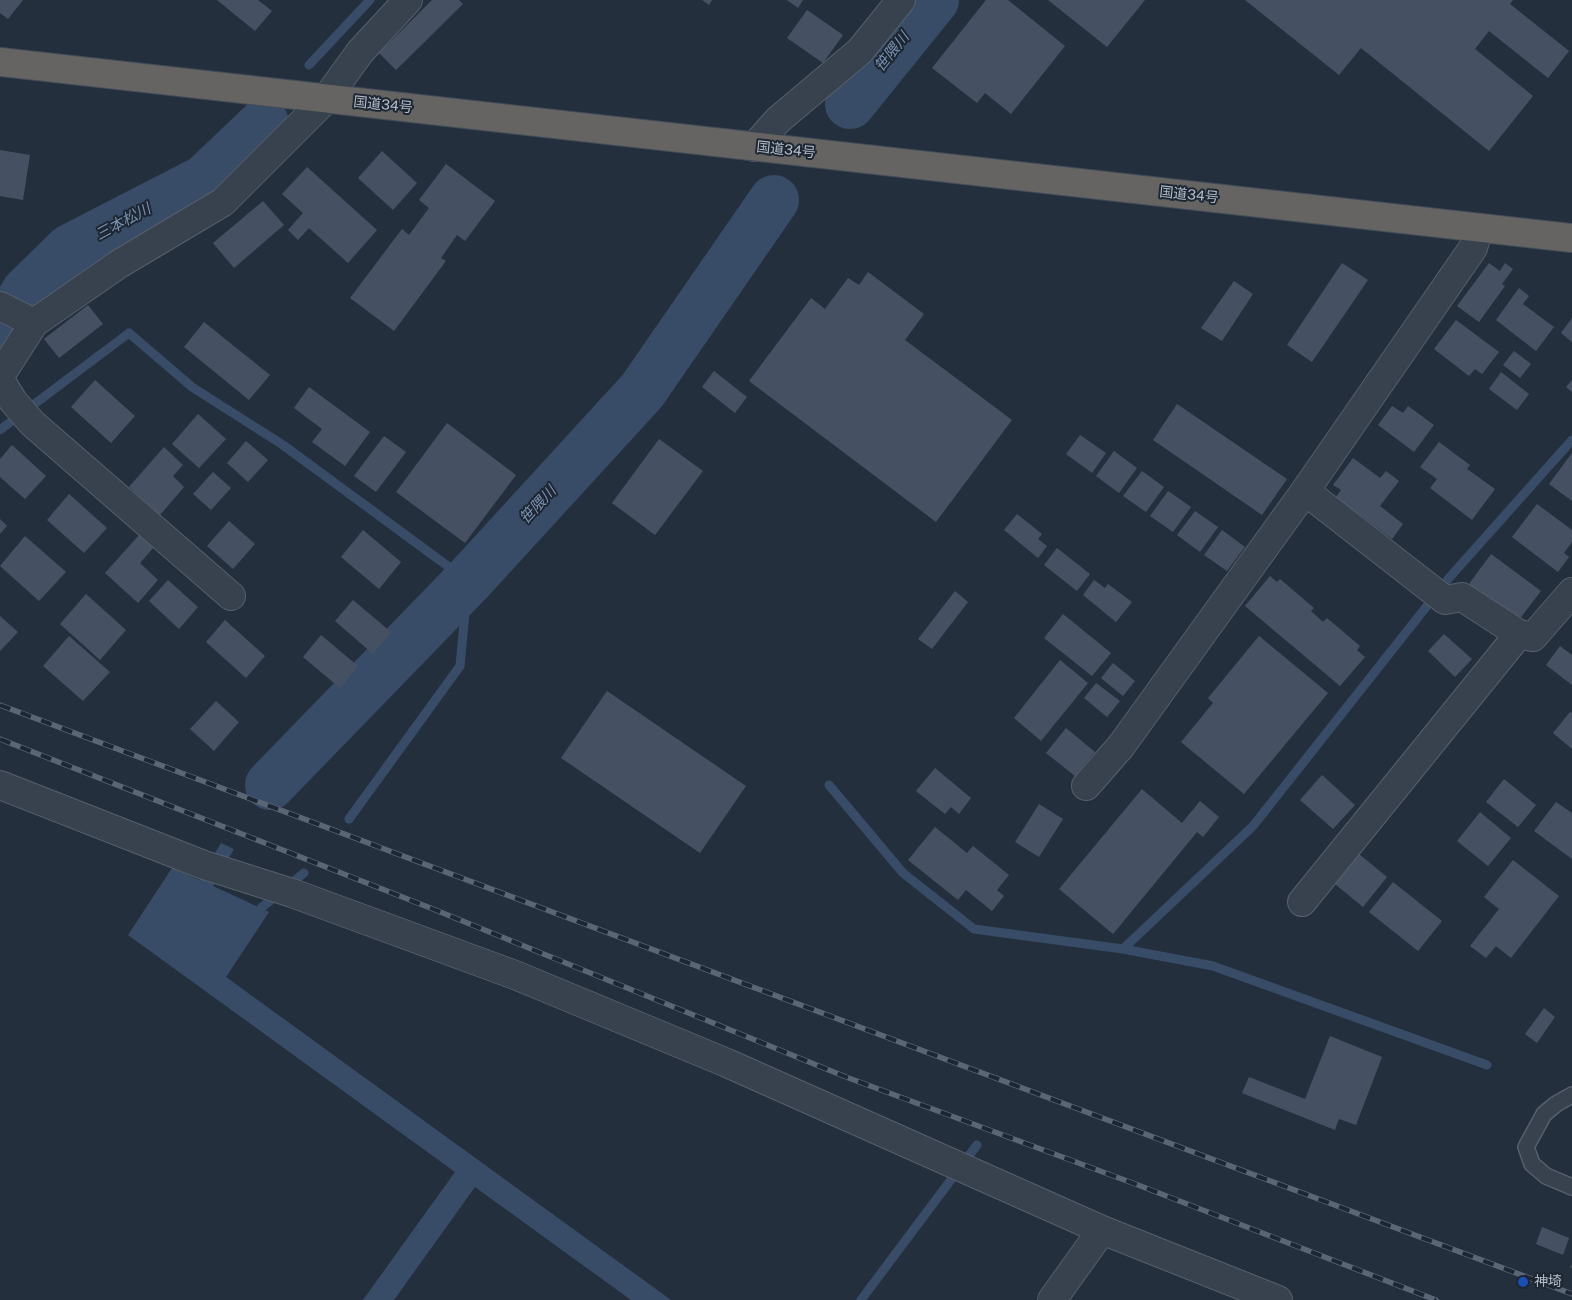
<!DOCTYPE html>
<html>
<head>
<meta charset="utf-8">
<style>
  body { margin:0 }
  canvas { display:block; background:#242f3e }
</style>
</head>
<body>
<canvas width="1572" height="1300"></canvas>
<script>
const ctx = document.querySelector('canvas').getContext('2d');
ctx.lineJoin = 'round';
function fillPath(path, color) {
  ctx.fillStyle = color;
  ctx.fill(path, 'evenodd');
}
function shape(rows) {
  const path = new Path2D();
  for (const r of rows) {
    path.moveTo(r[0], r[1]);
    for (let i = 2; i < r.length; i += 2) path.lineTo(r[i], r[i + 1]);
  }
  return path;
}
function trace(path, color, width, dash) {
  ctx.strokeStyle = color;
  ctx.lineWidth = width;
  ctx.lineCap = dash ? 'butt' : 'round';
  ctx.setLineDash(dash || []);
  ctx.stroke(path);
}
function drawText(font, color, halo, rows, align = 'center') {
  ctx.font = font + ' "Public Sans","Noto Sans JP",sans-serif';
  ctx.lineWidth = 4;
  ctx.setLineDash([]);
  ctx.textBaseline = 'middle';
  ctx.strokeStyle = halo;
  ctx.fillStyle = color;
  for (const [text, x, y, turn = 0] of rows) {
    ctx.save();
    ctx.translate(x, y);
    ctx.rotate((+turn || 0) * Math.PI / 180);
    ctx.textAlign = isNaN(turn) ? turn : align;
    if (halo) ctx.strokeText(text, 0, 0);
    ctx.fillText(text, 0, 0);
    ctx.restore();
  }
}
fillPath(shape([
  [221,843,234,849,213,886,269,912,226,977,671,1300,631,1300,475,1187,394,1300,363,1300,455,1172,128,935,172,868,199,880]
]), '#394c67');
trace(shape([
  [309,65,370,0],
  [0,430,129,333,192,387,283,445,468,581,460,666,349,819],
  [829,785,903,873,974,929,1123,949,1213,966,1487,1065],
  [261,908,304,873],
  [1123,949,1253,826,1449,578,1572,440],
  [861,1300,977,1145]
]), '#394c67', 9);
trace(shape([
  [850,104,934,0],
  [0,337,26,292,70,249,204,180,264,123],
  [270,785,468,581,642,391,774,200]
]), '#394c67', 50);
fillPath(shape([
  [0,0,23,0,8,19,0,13],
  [217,0,258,0,272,11,255,31],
  [432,0,459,0,463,4,396,70,379,53],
  [702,0,712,0,709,5],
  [787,0,803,0,798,8],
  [986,0,1008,0,1065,46,1011,114,985,93,977,103,932,68],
  [1048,0,1145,0,1107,47],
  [1245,0,1513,0,1510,4,1569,51,1548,78,1489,31,1475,49,1533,96,1489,151,1361,48,1339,75],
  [807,10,843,35,823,63,787,38],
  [0,150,30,155,23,200,0,196],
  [382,151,417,183,393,210,358,178],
  [446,164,495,201,465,241,457,235,441,258,446,261,394,331,350,298,402,229,409,235,429,208,419,200],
  [307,167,377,230,348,263,309,228,298,240,288,230,303,213,282,194],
  [263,201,284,225,234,268,213,243],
  [1342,263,1368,280,1312,362,1287,345],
  [1489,263,1500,271,1505,263,1513,269,1502,284,1505,286,1479,322,1457,306],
  [868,272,924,314,905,340,1012,420,936,522,749,381,811,298,825,309,848,278,859,285],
  [1234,281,1253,294,1222,341,1201,328],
  [1519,288,1529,296,1523,304,1554,327,1536,351,1496,320],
  [88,305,103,324,59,358,44,339],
  [1572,318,1572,342,1561,333],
  [1456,320,1499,352,1482,374,1475,369,1469,376,1434,349],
  [204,322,270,375,249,400,184,347],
  [1514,351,1531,364,1520,378,1503,365],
  [714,371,747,397,735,413,702,387],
  [1501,372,1529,394,1517,410,1489,389],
  [95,380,135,416,111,443,71,407],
  [1572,380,1572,392,1566,387],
  [309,387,370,432,345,466,312,442,322,429,294,408],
  [1177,404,1287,479,1262,515,1153,440],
  [1392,406,1403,413,1408,406,1434,425,1414,452,1378,425],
  [198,414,226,439,199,468,172,444],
  [447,423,516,475,465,543,396,492],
  [1080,435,1106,453,1092,473,1066,454],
  [384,436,406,452,376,492,354,476],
  [659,439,703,471,655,535,612,503],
  [246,441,268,460,248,482,227,463],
  [1439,442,1470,465,1467,469,1495,489,1472,520,1430,488,1437,479,1420,467],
  [12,445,46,476,25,499,0,477,0,459],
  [164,447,183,465,173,476,184,487,160,515,129,487],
  [1114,451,1137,468,1119,493,1096,476],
  [1572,453,1572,501,1549,484],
  [1353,458,1380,478,1386,471,1399,481,1380,506,1403,524,1392,539,1336,497,1341,490,1333,485],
  [1142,471,1164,487,1146,512,1123,496],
  [213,472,231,488,211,510,193,494],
  [1168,491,1191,507,1173,532,1150,516],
  [69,494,107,528,84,553,47,520],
  [1537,504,1572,530,1572,542,1564,553,1569,557,1558,572,1512,537],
  [1195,511,1218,527,1200,552,1177,535],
  [1017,514,1042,534,1038,539,1047,546,1038,558,1004,530],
  [0,519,7,526,0,534],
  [229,521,255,544,233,569,207,546],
  [363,530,401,562,379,589,341,557],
  [1222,530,1245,547,1227,571,1204,555],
  [140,534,154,547,140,563,158,580,138,603,105,573],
  [25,536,66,572,39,601,0,566],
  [1057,548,1090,574,1077,591,1044,565],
  [1491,554,1541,591,1515,625,1466,588],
  [1270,576,1277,582,1280,579,1314,608,1311,611,1323,622,1327,618,1360,646,1357,650,1365,657,1340,686,1245,606],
  [168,580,198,607,179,629,149,601],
  [1094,580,1105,588,1108,584,1132,602,1116,622,1083,595],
  [955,591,968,602,932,649,918,639],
  [86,594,126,630,100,660,60,624],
  [353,600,391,632,373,654,335,621],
  [1063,614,1111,653,1092,676,1044,638],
  [0,616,18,632,0,651],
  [225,620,265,656,246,678,206,642],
  [1444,634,1472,659,1455,677,1428,651],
  [321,635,358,666,340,688,303,657],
  [69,636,110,672,83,701,43,666],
  [1259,636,1328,693,1244,794,1181,742,1213,703,1208,698],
  [1560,646,1572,655,1572,685,1546,665],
  [1060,660,1088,683,1041,741,1014,718],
  [1113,663,1135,681,1123,696,1101,678],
  [1096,683,1120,701,1107,717,1084,698],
  [607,691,746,786,700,853,561,758],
  [216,701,239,722,214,751,190,729],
  [1570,712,1572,713,1572,749,1553,733],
  [1066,728,1095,752,1075,776,1046,753],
  [935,768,971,798,959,814,951,807,945,814,916,791],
  [1322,775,1355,805,1333,829,1300,800],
  [1504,779,1536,805,1518,827,1486,802],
  [1142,789,1182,823,1200,801,1219,817,1203,837,1197,832,1113,934,1059,889],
  [1556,802,1572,813,1572,859,1534,831],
  [1039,804,1063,819,1039,857,1015,842],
  [1480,812,1511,838,1488,866,1457,841],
  [935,827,967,853,973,846,1009,875,997,890,1004,896,992,911,966,890,958,900,908,860],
  [1359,854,1387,877,1363,907,1335,884],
  [1513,860,1559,896,1511,958,1496,946,1486,958,1470,946,1499,909,1484,897],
  [1393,882,1442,921,1418,951,1369,912],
  [1544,1008,1555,1017,1537,1043,1525,1034],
  [1330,1036,1382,1057,1356,1125,1339,1119,1335,1130,1242,1093,1249,1077,1305,1099],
  [1542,1227,1569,1238,1563,1255,1536,1244]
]), '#455162');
const service = shape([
  [1572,1095,1556,1104,1544,1114,1526,1147,1532,1164,1546,1176,1572,1187]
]);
const minor = shape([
  [754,147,778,120,860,51,901,0],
  [0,306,34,323],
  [0,376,34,323,119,264,223,202,326,99,360,52,408,0],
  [0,380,13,401,32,423,231,596],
  [1519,634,1533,637,1572,592],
  [0,785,204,865,292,893,515,975,727,1063,1102,1230,1278,1300],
  [1086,786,1121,746,1305,491,1473,248,1479,228],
  [1302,902,1519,634,1462,597,1445,600,1305,491],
  [1052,1300,1102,1230]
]);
const trunk = shape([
  [0,62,1572,238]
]);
trace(service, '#565f6c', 18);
trace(minor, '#565f6c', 30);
trace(trunk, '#434c59', 30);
trace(shape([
  [1571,1266,1572,1267]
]), '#44595c', 3, [4, 4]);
trace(service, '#38414e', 15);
trace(minor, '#38414e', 28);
trace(trunk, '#656462', 28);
const rail = shape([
  [0,705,1572,1294],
  [0,739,433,909,846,1077,1138,1185,1436,1300]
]);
trace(rail, '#5a6575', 5.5);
trace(rail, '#1d2633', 4, [11]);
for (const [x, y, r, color] of [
  [1523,1282,6,"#1a4fb4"]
]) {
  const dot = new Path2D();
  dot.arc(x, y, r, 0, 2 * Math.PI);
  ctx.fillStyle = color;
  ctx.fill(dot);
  trace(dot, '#1d2633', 2);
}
drawText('14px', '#b4bcc9', '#1d2633', [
  ["国道34号",383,105,6],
  ["国道34号",786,150,6],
  ["国道34号",1189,195,6]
]);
drawText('14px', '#b4bcc9', '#1d2633', [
  ["神埼",1534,1282]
], 'left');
drawText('italic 15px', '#7c92b1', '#1d2633', [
  ["笹隈川",892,52,-51],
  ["三本松川",123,222,-28],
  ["笹隈川",538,505,-47]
]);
</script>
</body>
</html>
